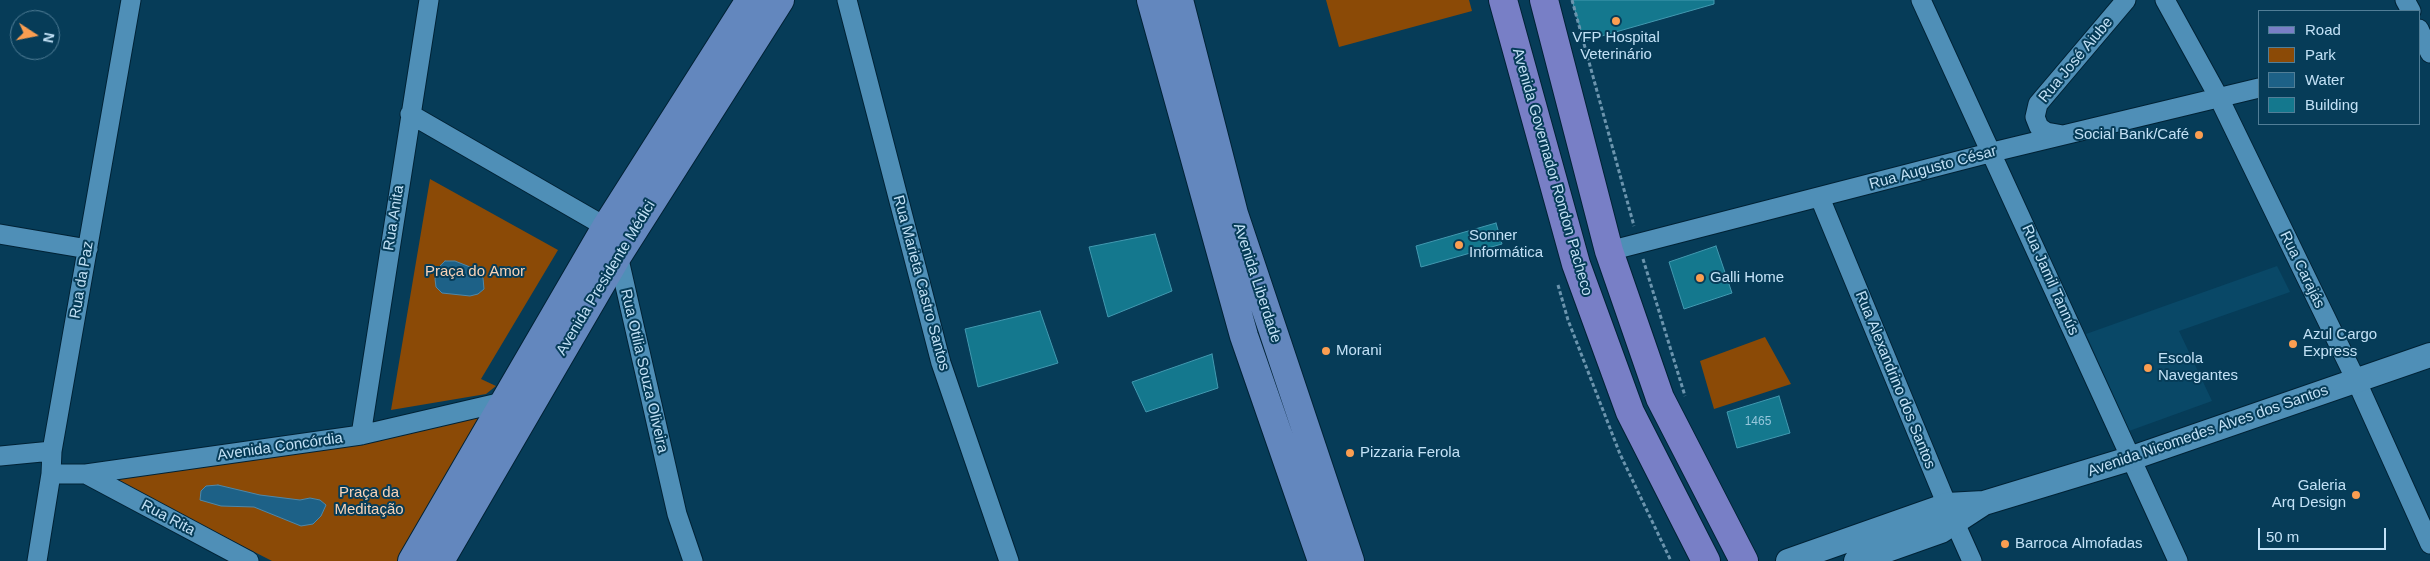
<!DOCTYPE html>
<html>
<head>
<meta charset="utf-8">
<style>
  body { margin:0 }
  #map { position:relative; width:2430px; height:561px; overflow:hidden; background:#063c58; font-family:Helvetica,sans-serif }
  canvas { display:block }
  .legend { position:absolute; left:2258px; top:10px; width:162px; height:115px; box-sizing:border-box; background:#063c58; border:1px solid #517e97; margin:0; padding:6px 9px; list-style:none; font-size:15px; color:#c2e1f6 }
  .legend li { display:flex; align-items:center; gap:10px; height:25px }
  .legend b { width:25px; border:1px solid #517e97 }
  .north { position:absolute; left:10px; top:10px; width:50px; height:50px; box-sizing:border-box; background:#063c58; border:1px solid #517e97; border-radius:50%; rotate:101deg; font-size:14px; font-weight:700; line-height:20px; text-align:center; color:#c2e1f6 }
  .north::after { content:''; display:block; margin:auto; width:18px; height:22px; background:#fb9e51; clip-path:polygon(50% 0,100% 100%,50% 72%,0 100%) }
  .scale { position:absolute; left:2258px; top:528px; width:128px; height:22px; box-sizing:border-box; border:2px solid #c2e1f6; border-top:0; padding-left:6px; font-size:15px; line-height:18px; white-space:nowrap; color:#c2e1f6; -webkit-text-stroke:4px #063c58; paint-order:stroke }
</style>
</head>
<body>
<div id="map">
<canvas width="2430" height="561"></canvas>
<ul class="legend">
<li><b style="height:6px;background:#787fc6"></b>Road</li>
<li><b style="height:14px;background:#8b4a06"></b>Park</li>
<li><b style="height:14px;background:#1d6187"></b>Water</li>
<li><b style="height:14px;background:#14788e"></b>Building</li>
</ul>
<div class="north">N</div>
<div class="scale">50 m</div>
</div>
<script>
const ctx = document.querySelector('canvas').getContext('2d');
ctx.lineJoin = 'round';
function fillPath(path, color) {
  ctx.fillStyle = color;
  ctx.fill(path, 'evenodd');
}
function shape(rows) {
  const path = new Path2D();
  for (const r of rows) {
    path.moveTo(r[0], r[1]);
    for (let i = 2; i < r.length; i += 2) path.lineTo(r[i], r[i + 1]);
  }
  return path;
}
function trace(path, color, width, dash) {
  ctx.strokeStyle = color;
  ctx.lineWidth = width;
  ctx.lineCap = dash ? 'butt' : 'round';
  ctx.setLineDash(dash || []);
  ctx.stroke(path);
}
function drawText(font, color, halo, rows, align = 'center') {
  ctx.font = font + ' Helvetica,sans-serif';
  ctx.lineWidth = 4;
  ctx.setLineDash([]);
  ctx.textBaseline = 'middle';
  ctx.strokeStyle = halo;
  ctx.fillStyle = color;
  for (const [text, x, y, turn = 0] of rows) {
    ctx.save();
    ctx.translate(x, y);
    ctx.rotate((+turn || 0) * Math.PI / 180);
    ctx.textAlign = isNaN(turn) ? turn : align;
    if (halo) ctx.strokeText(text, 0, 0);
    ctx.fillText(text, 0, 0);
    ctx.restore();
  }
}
fillPath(shape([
  [2277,266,2290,292,2179,331,2212,401,2129,431,2086,334]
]), '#094867');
fillPath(shape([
  [1326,0,1469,0,1472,11,1339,47],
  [430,179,558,250,481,379,496,386,486,394,391,410],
  [1765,337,1791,384,1714,409,1700,361],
  [496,411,403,561,272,561,112,479]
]), '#8b4a06');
const water = shape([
  [445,261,455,261,475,269,483,278,484,289,478,294,470,296,442,293,436,287,435,279,438,268,445,261],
  [218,485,260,495,300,500,310,498,320,500,326,505,321,516,313,524,301,526,254,507,221,506,200,500,201,491,206,486,218,485]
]);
fillPath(water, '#1d6187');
trace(water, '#4e87a8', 1);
const building = shape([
  [1572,0,1714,0,1714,4,1584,41,1572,0],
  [1496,223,1502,244,1421,267,1416,246,1496,223],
  [1155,234,1172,291,1108,317,1089,247,1155,234],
  [1716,246,1732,293,1684,309,1669,262,1716,246],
  [1040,311,1058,363,978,387,965,329,1040,311],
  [1212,354,1218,388,1146,412,1132,382,1212,354],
  [1779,396,1790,433,1737,448,1727,412,1779,396]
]);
fillPath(building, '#14788e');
trace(building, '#4299b0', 1);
const minor = shape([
  [847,0,941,363,1009,561],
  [1921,0,2178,561],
  [2165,0,2218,96,2356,380,2430,544],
  [2405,0,2411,11],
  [2419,29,2430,53],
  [410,114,606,227,618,255,677,514,693,561],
  [2063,135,2046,132,2039,127,2035,117,2038,104,2126,0],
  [1820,198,1947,505,1972,561],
  [0,234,88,249],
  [1609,251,1993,152,2259,88],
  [361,435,429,0],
  [0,456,52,451],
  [51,474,86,474,361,435,507,401],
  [86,474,249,561],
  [37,561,51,474,52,451,131,0]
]);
const tertiary = shape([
  [1788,561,1947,505,1984,503,2129,459,2430,355],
  [1856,561,1941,531,1984,503]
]);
const secondary = shape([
  [1151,0,1244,336,1322,561],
  [1179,0,1234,214,1350,561],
  [412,561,606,227,750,0],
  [440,561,618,255,780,0]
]);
const primary = shape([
  [1503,0,1576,264,1630,412,1706,561],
  [1544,0,1609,251,1660,398,1744,561]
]);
trace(minor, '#002235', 21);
trace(tertiary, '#002235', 26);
trace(secondary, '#002235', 30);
trace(primary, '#002235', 30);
trace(shape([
  [1572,0,1634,226],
  [1643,259,1685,396],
  [1558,285,1568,320,1620,454,1671,561]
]), '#6c95ae', 3, [4, 2.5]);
trace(minor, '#4f8fb7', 19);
trace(tertiary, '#4f8fb7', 24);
trace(secondary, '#6387be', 28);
trace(primary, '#787fc6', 28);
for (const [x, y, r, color] of [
  [1616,21,5,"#fb9e51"],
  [2199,135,5,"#fb9e51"],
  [1459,245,5,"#fb9e51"],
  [1700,278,5,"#fb9e51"],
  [2293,344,5,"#fb9e51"],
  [1326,351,5,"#fb9e51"],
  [2148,368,5,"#fb9e51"],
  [1350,453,5,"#fb9e51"],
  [2356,495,5,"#fb9e51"],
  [2005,544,5,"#fb9e51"]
]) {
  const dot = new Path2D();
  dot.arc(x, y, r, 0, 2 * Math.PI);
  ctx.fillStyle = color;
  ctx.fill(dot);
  trace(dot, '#063c58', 2);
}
drawText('12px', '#96c7dc', null, [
  ["1465",1758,422]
]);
drawText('15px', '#c2e1f6', '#063c58', [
  ["VFP Hospital",1616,38,"center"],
  ["Veterinário",1616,55,"center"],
  ["Social Bank/Café",2189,135,"right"],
  ["Sonner",1469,236],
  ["Informática",1469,253],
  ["Galli Home",1710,278],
  ["Azul Cargo",2303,335],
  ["Express",2303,352],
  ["Morani",1336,351],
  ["Escola",2158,359],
  ["Navegantes",2158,376],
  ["Pizzaria Ferola",1360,453],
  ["Galeria",2346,486,"right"],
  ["Arq Design",2346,503,"right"],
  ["Barroca Almofadas",2015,544]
], 'left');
drawText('15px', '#c2e1f6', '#063c58', [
  ["Rua José Aiube",2076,60,-50],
  ["Rua Augusto César",1933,168,-15],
  ["Avenida Governador Rondon Pacheco",1552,172,74],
  ["Rua Anita",394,218,-81],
  ["Rua Carajás",2302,270,64],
  ["Avenida Presidente Médici",606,278,-59],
  ["Rua da Paz",82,280,-80],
  ["Rua Jamil Tannús",2050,280,66],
  ["Rua Marieta Castro Santos",921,283,75],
  ["Avenida Liberdade",1257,283,72],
  ["Rua Otilia Souza Oliveira",644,371,77],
  ["Rua Alexandrino dos Santos",1895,380,68],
  ["Avenida Nicomedes Alves dos Santos",2208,431,-19],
  ["Avenida Concórdia",280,447,-8],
  ["Rua Rita",168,518,28]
]);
drawText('15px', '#f9d3b7', '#063c58', [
  ["Praça do Amor",475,272],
  ["Praça da",369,493],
  ["Meditação",369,510]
]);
</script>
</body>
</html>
